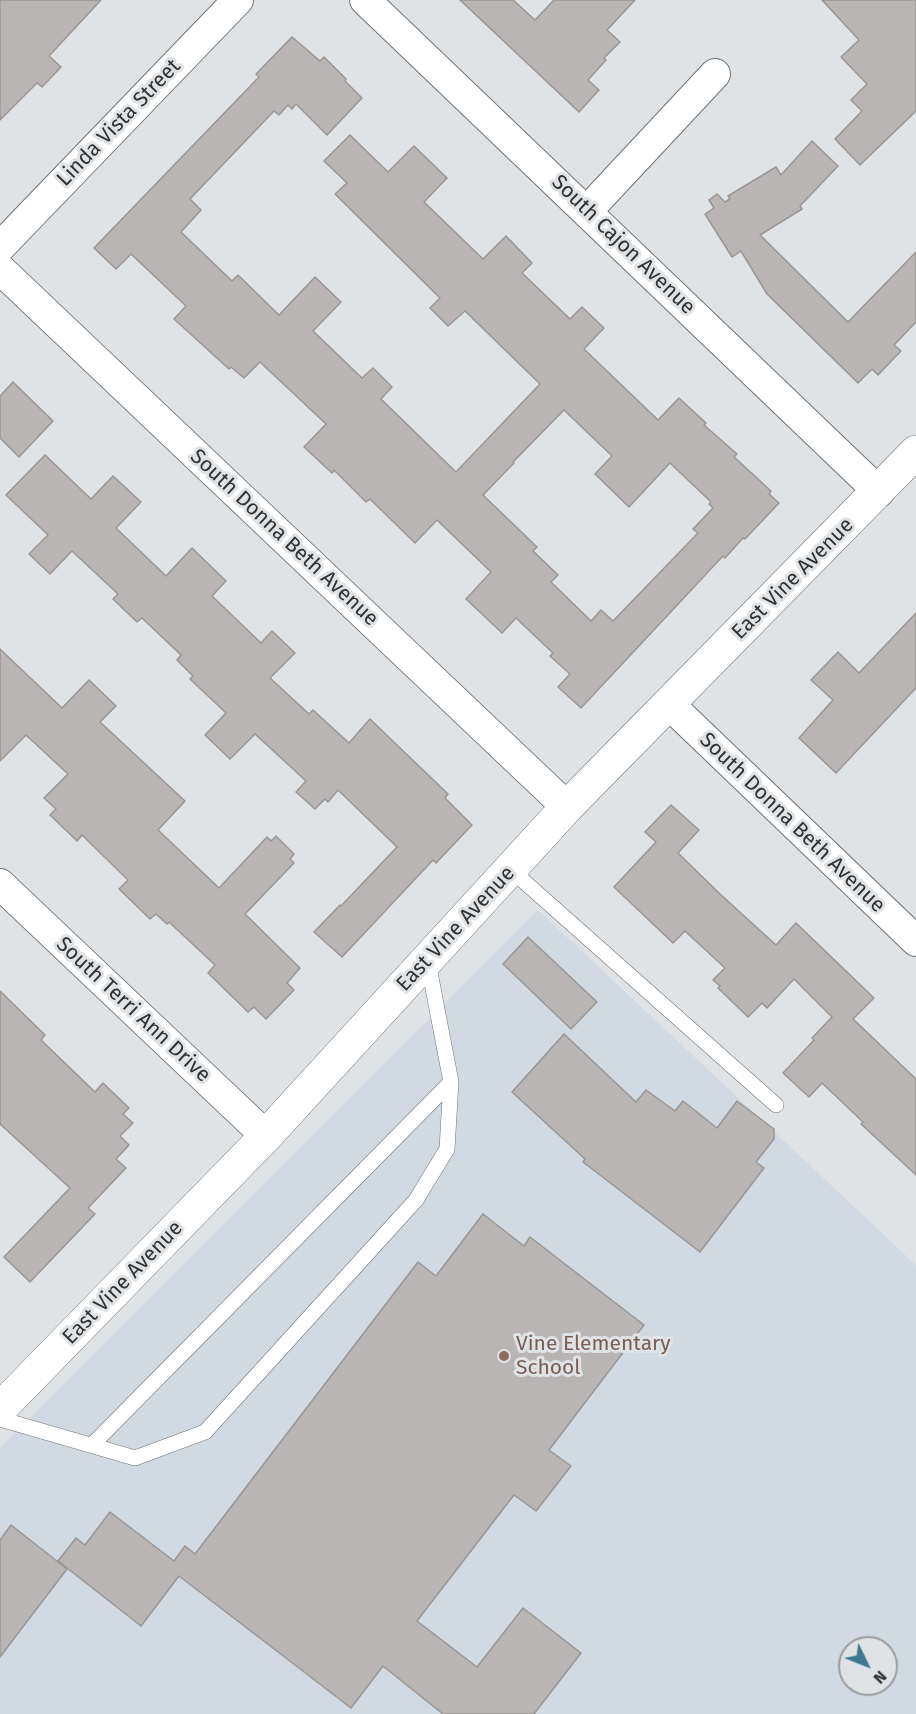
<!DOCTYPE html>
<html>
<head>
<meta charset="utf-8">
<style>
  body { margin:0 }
  #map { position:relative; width:916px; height:1714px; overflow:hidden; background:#e0e3e5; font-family:"Fira Sans",sans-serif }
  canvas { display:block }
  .north { position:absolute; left:838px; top:1636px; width:60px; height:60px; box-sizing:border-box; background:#e0e3e5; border:2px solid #9a9c9d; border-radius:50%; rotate:133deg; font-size:16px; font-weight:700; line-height:24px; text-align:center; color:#303132 }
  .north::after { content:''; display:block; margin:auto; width:21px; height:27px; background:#3e7891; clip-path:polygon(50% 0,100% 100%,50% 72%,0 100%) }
</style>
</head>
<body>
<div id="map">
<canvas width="916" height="1714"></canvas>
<div class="north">N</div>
</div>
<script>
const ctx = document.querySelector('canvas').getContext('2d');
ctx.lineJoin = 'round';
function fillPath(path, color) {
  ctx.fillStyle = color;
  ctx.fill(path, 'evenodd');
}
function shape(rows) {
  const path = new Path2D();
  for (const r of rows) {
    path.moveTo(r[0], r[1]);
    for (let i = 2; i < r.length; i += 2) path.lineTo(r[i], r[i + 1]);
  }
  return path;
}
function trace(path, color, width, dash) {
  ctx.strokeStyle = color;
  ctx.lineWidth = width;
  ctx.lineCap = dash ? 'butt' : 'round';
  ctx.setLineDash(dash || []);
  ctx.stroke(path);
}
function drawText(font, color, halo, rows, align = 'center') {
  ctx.font = font + ' "Fira Sans",sans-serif';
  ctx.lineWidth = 6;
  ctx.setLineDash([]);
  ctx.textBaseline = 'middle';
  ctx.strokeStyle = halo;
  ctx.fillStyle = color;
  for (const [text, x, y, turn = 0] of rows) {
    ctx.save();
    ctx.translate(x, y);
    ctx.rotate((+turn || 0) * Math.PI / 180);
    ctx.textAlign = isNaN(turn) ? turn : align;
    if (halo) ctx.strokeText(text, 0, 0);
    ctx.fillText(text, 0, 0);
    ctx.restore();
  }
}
fillPath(shape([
  [538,910,916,1265,916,1714,0,1714,0,1448],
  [850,1648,886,1648,886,1684,850,1684]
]), '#d1dae2');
const building = shape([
  [0,0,101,0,49,56,61,67,42,87,37,83,0,120,0,0],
  [460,0,513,0,535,20,554,0,635,0,607,30,620,42,604,58,606,60,588,80,599,90,579,112,460,0],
  [822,0,916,0,916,111,860,165,835,139,862,111,851,100,867,84,841,57,859,40,822,0],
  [292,37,320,61,324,57,346,79,345,81,362,98,327,135,296,104,292,109,288,105,279,115,274,111,190,199,201,210,181,232,232,281,238,275,279,315,315,277,341,302,313,331,362,378,373,368,392,387,381,399,456,472,540,384,465,311,448,326,430,308,440,298,335,194,347,183,324,161,350,135,388,172,414,146,447,178,424,202,483,259,506,236,532,263,522,273,570,319,582,307,604,328,584,349,658,420,679,398,706,423,704,425,737,454,734,457,771,491,769,494,779,503,745,539,743,538,725,558,723,556,581,708,558,687,570,674,550,656,553,653,516,618,502,633,466,599,491,572,437,520,415,543,370,499,366,502,334,470,332,473,304,447,326,424,260,362,244,378,231,367,229,369,174,319,186,306,131,254,116,269,94,248,259,77,256,74,292,37],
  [564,410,612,456,595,474,629,507,670,463,711,502,709,504,713,508,693,529,698,533,613,621,601,610,591,621,551,582,558,575,533,551,537,547,483,495,514,463,513,462,564,410],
  [812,141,838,166,800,206,802,209,760,235,848,322,916,252,916,322,894,345,901,351,878,375,872,369,858,383,767,294,741,251,732,257,705,214,714,208,709,200,717,194,725,202,730,199,728,196,776,167,781,175,812,141],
  [13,382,53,421,19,457,0,438,0,396,13,382],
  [45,455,91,499,113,476,141,502,116,528,166,576,192,548,226,581,212,596,261,643,272,631,295,653,270,678,309,714,313,710,349,743,370,719,448,794,445,798,472,825,436,863,433,860,342,957,314,932,340,905,341,906,397,847,338,790,328,802,325,799,315,809,296,792,306,781,255,734,230,759,205,735,226,713,190,679,193,676,177,660,181,655,142,618,137,622,113,599,118,594,72,551,50,574,29,554,48,535,6,495,45,455],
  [916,613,916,688,836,773,799,738,833,700,811,680,838,652,859,673,916,613],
  [0,649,62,708,89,680,116,706,100,722,185,801,158,830,219,888,267,837,271,841,276,836,294,854,290,859,294,863,245,914,300,968,287,983,294,990,266,1019,254,1007,248,1012,208,973,215,965,169,922,167,924,156,914,150,919,119,889,128,880,82,835,77,841,50,815,56,809,44,798,68,774,26,735,0,761,0,649],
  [671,805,699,830,678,853,720,894,776,945,796,923,874,998,853,1019,916,1079,916,1175,861,1124,863,1122,822,1083,809,1097,783,1073,814,1040,812,1038,832,1017,794,979,767,1008,762,1003,748,1017,718,988,720,986,713,980,725,968,685,931,673,943,614,887,656,842,645,832,671,805],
  [528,937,597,1002,571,1029,503,964,528,937],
  [0,991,45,1035,41,1040,95,1092,103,1083,129,1108,123,1114,133,1123,120,1136,129,1145,116,1159,126,1168,88,1208,95,1214,30,1282,4,1257,70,1188,0,1124,0,991],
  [564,1034,636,1102,646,1090,675,1111,683,1101,717,1128,737,1101,774,1129,774,1139,756,1162,764,1168,700,1252,583,1162,585,1159,512,1092,564,1034],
  [483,1214,524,1246,530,1237,644,1325,549,1450,571,1466,536,1511,514,1495,417,1621,477,1667,523,1608,581,1653,534,1714,443,1714,383,1666,351,1708,179,1576,141,1626,58,1561,76,1538,85,1545,110,1512,174,1561,185,1546,195,1554,418,1262,436,1276,483,1214],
  [11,1525,67,1569,0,1657,0,1540,11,1525]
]);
fillPath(building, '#b9b5b4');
trace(building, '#9a9694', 1.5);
const lane = shape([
  [510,869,776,1105],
  [0,1419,135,1458,205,1432,416,1200,447,1149,451,1082,428,962],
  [92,1445,451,1082]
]);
const street = shape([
  [365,0,879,492],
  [587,211,715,74],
  [0,247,238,0],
  [0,269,567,807],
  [669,704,916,941],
  [0,884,266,1136]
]);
const secondary = shape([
  [0,1409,266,1136,567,807,916,452]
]);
trace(lane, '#707375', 16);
trace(street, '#707375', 32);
trace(secondary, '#707375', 34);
trace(lane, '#fff', 15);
trace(street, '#fff', 30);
trace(secondary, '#fff', 33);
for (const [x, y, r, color] of [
  [504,1356,6,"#8d6e63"]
]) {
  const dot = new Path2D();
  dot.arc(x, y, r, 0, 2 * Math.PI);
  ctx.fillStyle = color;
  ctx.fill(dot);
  trace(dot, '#e0e3e5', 2);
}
drawText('21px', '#303132', '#e0e3e5', [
  ["Linda Vista Street",119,123,-46],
  ["South Cajon Avenue",623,245,44],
  ["South Donna Beth Avenue",284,538,43],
  ["East Vine Avenue",793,579,-45],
  ["South Donna Beth Avenue",792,823,44],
  ["East Vine Avenue",456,929,-47],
  ["South Terri Ann Drive",133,1010,43],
  ["East Vine Avenue",123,1283,-46]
]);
drawText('21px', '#785e54', '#e0e3e5', [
  ["Vine Elementary",516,1344],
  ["School",516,1368]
], 'left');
</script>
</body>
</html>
